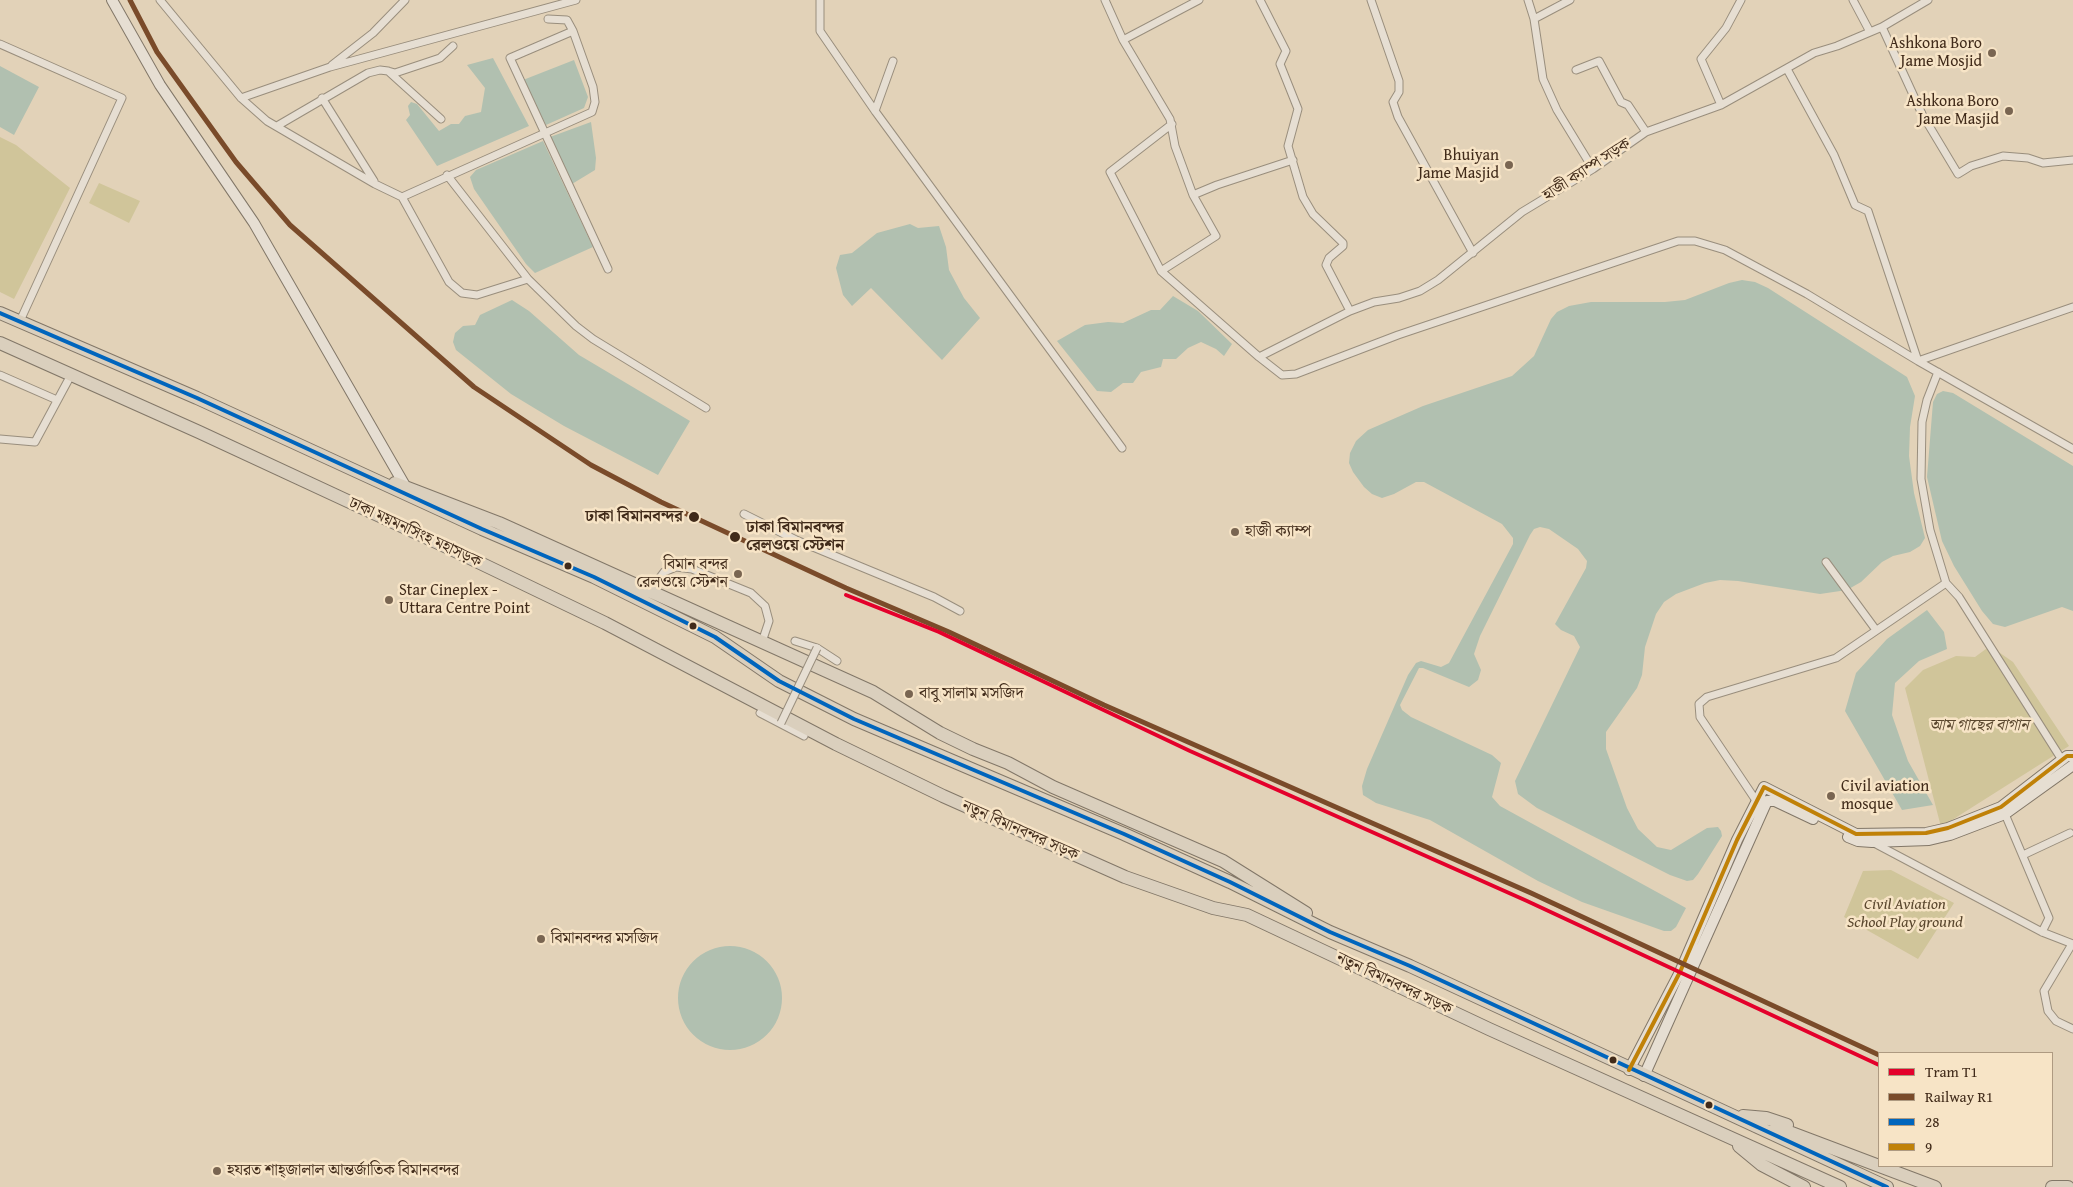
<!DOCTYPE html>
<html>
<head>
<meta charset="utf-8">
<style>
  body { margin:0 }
  #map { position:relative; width:2073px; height:1187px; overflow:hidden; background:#e2d2b8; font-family:"Gentium Book Plus",serif }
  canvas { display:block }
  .legend { position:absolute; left:1878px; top:1052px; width:175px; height:115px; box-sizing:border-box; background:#f7e4c6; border:1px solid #ae9a81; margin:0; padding:6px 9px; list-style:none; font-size:15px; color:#412b1a }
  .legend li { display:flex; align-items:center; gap:10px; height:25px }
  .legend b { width:25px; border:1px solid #ae9a81 }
</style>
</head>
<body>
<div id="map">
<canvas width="2073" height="1187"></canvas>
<ul class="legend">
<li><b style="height:6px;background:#e4002b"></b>Tram T1</li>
<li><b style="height:6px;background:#7a4b2a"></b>Railway R1</li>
<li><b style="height:6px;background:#0065bd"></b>28</li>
<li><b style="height:6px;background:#c08108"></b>9</li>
</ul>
</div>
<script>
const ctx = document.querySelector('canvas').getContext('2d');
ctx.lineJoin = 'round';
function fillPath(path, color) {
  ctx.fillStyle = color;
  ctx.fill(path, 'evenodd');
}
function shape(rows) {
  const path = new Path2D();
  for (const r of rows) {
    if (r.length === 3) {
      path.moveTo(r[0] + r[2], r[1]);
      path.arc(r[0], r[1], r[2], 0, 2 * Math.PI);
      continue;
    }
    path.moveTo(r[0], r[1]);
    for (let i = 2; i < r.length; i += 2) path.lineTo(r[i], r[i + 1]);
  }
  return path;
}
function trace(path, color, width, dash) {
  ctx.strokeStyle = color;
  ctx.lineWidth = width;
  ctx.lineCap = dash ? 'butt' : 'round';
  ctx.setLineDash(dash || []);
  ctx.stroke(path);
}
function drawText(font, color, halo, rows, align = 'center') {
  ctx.font = font + ' "Gentium Book Plus","Noto Serif Bengali",serif';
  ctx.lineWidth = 5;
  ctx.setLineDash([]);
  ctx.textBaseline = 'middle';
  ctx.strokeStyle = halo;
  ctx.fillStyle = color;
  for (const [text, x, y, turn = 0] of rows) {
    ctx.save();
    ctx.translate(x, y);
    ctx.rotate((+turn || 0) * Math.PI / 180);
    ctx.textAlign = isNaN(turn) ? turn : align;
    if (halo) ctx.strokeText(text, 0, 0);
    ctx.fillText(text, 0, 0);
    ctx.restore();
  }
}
fillPath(shape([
  [0,137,16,145,70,188,14,299,0,292],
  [99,183,140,201,129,223,89,203],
  [1990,646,2013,662,2069,746,1941,827,1905,688,1923,670,1956,656,1975,657],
  [1891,870,1954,903,1918,959,1844,917,1863,871]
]), '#d0c59a');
fillPath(shape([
  [493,58,529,126,437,166,406,120,410,115,408,106,411,102,417,104,439,131,451,124,459,124,465,116,481,112,485,88,467,65],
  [574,60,588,97,584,108,546,125,523,80],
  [0,66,39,87,14,135,0,127],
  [591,122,596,158,595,170,572,184,550,137],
  [543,141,593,247,535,273,526,264,474,189,470,177,476,170],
  [910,224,918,228,939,226,946,247,949,270,964,298,980,318,942,360,871,288,852,306,843,295,836,268,840,255,852,253,877,233],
  [1742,280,1755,282,1768,288,1907,377,1915,396,1910,427,1909,456,1914,493,1925,538,1920,546,1910,552,1893,556,1882,562,1861,582,1847,590,1820,594,1738,581,1720,580,1705,583,1676,594,1664,602,1656,614,1645,647,1642,675,1637,688,1606,732,1606,749,1627,808,1638,829,1657,847,1671,850,1707,828,1718,827,1721,831,1722,836,1698,874,1693,880,1687,881,1670,875,1537,808,1518,794,1515,781,1580,647,1574,636,1561,630,1555,624,1586,568,1587,561,1578,549,1549,529,1540,527,1534,529,1530,535,1480,636,1474,654,1481,670,1478,680,1469,687,1423,668,1419,668,1400,705,1402,710,1411,717,1492,755,1501,763,1492,797,1500,806,1686,908,1676,927,1671,931,1664,931,1582,902,1538,881,1430,820,1376,803,1363,795,1362,786,1367,769,1408,675,1416,663,1421,661,1441,667,1449,663,1513,544,1513,538,1502,524,1424,482,1416,482,1394,494,1382,498,1372,494,1364,487,1353,472,1349,463,1350,453,1356,441,1368,430,1423,406,1512,376,1534,356,1551,319,1557,312,1569,306,1591,302,1665,302,1685,300,1729,283],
  [1173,296,1198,311,1232,344,1224,356,1216,349,1201,342,1188,348,1176,359,1163,359,1161,367,1141,372,1133,383,1123,383,1111,392,1097,391,1057,341,1085,325,1108,322,1123,323,1151,310,1160,310],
  [512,300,529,311,579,355,690,421,658,475,564,426,511,394,456,350,453,342,455,333,463,326,475,325,480,315],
  [1943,391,1953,393,2073,466,2073,611,2062,607,2005,627,1993,624,1982,611,1954,566,1942,541,1927,477,1933,402,1937,394],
  [1927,610,1944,632,1947,649,1919,661,1895,683,1892,715,1908,761,1933,805,1902,810,1845,711,1856,673,1887,639],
  [730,998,52]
]), '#b1c0b0');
const street = shape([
  [160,0,241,98,267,121,375,184,402,197,592,112,595,102,593,87,573,31,567,20,548,19],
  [820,0,820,31,875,111,1122,448],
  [1105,0,1123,40,1170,119,1175,146,1193,195,1216,236,1161,271,1259,357,1282,375,1296,374,1398,335,1678,241,1695,241,1725,250,1807,294,1918,361,2073,449],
  [1260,0,1286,51,1280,64,1298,109,1288,146,1303,197,1313,214,1343,243,1343,246,1329,258,1326,265,1350,311],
  [1371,0,1399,81,1399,92,1393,102,1398,117,1473,253],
  [1528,0,1534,19,1543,79,1557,110,1593,169],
  [1853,0,1870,32],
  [1534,19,1570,0],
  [1882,27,1922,114,1958,174,1971,166,2003,156,2028,158,2043,163,2073,160],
  [573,31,510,58,608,269],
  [1123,40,1199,0],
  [0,44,122,98,20,321],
  [332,65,373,33,405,0],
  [1787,69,1834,155,1855,205,1868,211,1918,361,2073,307],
  [1576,70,1599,61,1621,102,1628,105,1646,132],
  [388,71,395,73,440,58,453,46],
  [241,98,330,67,576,0],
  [322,98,374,181],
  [1721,105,1701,59,1726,28,1741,0],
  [875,111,893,61],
  [277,126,368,73,380,70,388,71,441,119],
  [447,175,528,279],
  [1193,195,1217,185,1293,160],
  [402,197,449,282,462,293,477,295,528,279,576,326,593,339,706,408],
  [1161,271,1110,172,1172,124],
  [1259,357,1350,311,1374,302,1399,298,1420,291,1438,280,1522,212,1593,169,1646,132,1721,105,1814,53,1837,46,1882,27,1928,0],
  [1938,372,1927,400,1922,422,1921,479,1930,530,1946,583,1959,597,2062,760],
  [0,375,57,400],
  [0,439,35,442,71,375],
  [744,514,796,540,934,597,960,611],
  [1826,562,1876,630],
  [650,591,664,572,676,567,692,569,751,593,765,606,769,621,762,642],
  [795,641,817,648,837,661],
  [760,713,804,736],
  [1757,802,1700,717,1699,704,1707,697,1836,658,1946,583],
  [2005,814,2049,918,2042,932],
  [1874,843,2042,932,2073,944],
  [2023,855,2070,833],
  [2072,944,2044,991,2048,1011,2056,1021,2073,1029]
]);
const secondary = shape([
  [112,0,160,85,254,223,404,484],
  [1848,837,1858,841,1872,842,1929,840,1950,835,2005,814,2073,765],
  [1629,1070,1680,972,1737,840,1764,787,1856,834,1926,833,1948,828,2001,807,2067,756,2073,756],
  [1644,1076,1767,801,1775,801,1813,819]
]);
const highway = shape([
  [0,313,197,398,482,529,594,577,715,637,779,681,854,719,1124,834,1230,882,1330,932,1410,966,1887,1187],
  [0,343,199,432,451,549,605,623,836,744,943,796,1125,877,1213,908,1247,915,1489,1029,1840,1187],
  [395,483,499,523,873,692,940,733,973,749,1008,763,1053,787,1223,861,1306,913],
  [1743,1116,1766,1118,1787,1125],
  [1776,1127,1935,1187],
  [1739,1146,1762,1165,1804,1187],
  [2052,1187,2068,1187]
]);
trace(street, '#998e7d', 9);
trace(secondary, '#827768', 12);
trace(highway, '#827768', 14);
trace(street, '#e6ded2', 7);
trace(secondary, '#e6ded2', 10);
trace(highway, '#dacfbd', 12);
const streetBridge = shape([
  [781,723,817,648]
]);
trace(streetBridge, '#998e7d', 9, []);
trace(streetBridge, '#e6ded2', 7);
trace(shape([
  [0,313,197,398,482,529,594,577,715,637,779,681,854,719,1124,834,1230,882,1330,932,1410,966,1887,1187]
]), '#0065bd', 4);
trace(shape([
  [1629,1070,1680,972,1737,840,1764,787,1856,834,1926,833,1948,828,2001,807,2067,756,2073,756]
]), '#c08108', 4);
trace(shape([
  [130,0,157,52,236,162,290,225,474,387,591,465,661,502,846,588,949,632,1104,705,1531,893,1879,1055]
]), '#7a4b2a', 5);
trace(shape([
  [846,595,939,632,1190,751,1527,901,1879,1065]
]), '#e4002b', 4);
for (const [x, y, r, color] of [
  [1992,53,5,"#796551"],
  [2009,111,5,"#796551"],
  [1509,165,5,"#796551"],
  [694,517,6,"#412b1a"],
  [1235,532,5,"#796551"],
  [735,537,6,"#412b1a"],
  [568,566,4.5,"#412b1a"],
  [738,574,5,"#796551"],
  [389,600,5,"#796551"],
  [693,626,4.5,"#412b1a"],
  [909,694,5,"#796551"],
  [1831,796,5,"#796551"],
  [541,939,5,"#796551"],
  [1613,1060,4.5,"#412b1a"],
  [1709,1105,4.5,"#412b1a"],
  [217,1171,5,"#796551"]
]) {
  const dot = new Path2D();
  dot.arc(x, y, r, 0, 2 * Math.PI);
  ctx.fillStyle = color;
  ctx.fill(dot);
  trace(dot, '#f7e4c6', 2);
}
drawText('16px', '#412b1a', '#f7e4c6', [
  ["Ashkona Boro",1982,44,"right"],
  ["Jame Mosjid",1982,62,"right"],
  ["Ashkona Boro",1999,102,"right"],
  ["Jame Masjid",1999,120,"right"],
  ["Bhuiyan",1499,156,"right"],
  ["Jame Masjid",1499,174,"right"],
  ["হাজী ক্যাম্প",1245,532],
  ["বিমান বন্দর",728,565,"right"],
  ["রেলওয়ে স্টেশন",728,583,"right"],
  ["Star Cineplex -",399,591],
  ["Uttara Centre Point",399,609],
  ["বাবু সালাম মসজিদ",919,694],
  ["Civil aviation",1841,787],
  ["mosque",1841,805],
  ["বিমানবন্দর মসজিদ",551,939],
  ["হযরত শাহ্‌জালাল আন্তর্জাতিক বিমানবন্দর",227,1171]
], 'left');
drawText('16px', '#412b1a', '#f7e4c6', [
  ["হাজী ক্যাম্প সড়ক",1587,170,-33],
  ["ঢাকা ময়মনসিংহ মহাসড়ক",415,533,25],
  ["নতুন বিমানবন্দর সড়ক",1020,831,24],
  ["নতুন বিমানবন্দর সড়ক",1394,984,25]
]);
drawText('bold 16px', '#412b1a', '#f7e4c6', [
  ["ঢাকা বিমানবন্দর",683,517],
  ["ঢাকা বিমানবন্দর",746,528,"left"],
  ["রেলওয়ে স্টেশন",746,546,"left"]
], 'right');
drawText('italic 16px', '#5b482f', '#f7e4c6', [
  ["আম গাছের বাগান",1979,726],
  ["Civil Aviation",1905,905],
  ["School Play ground",1905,923]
]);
</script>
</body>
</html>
